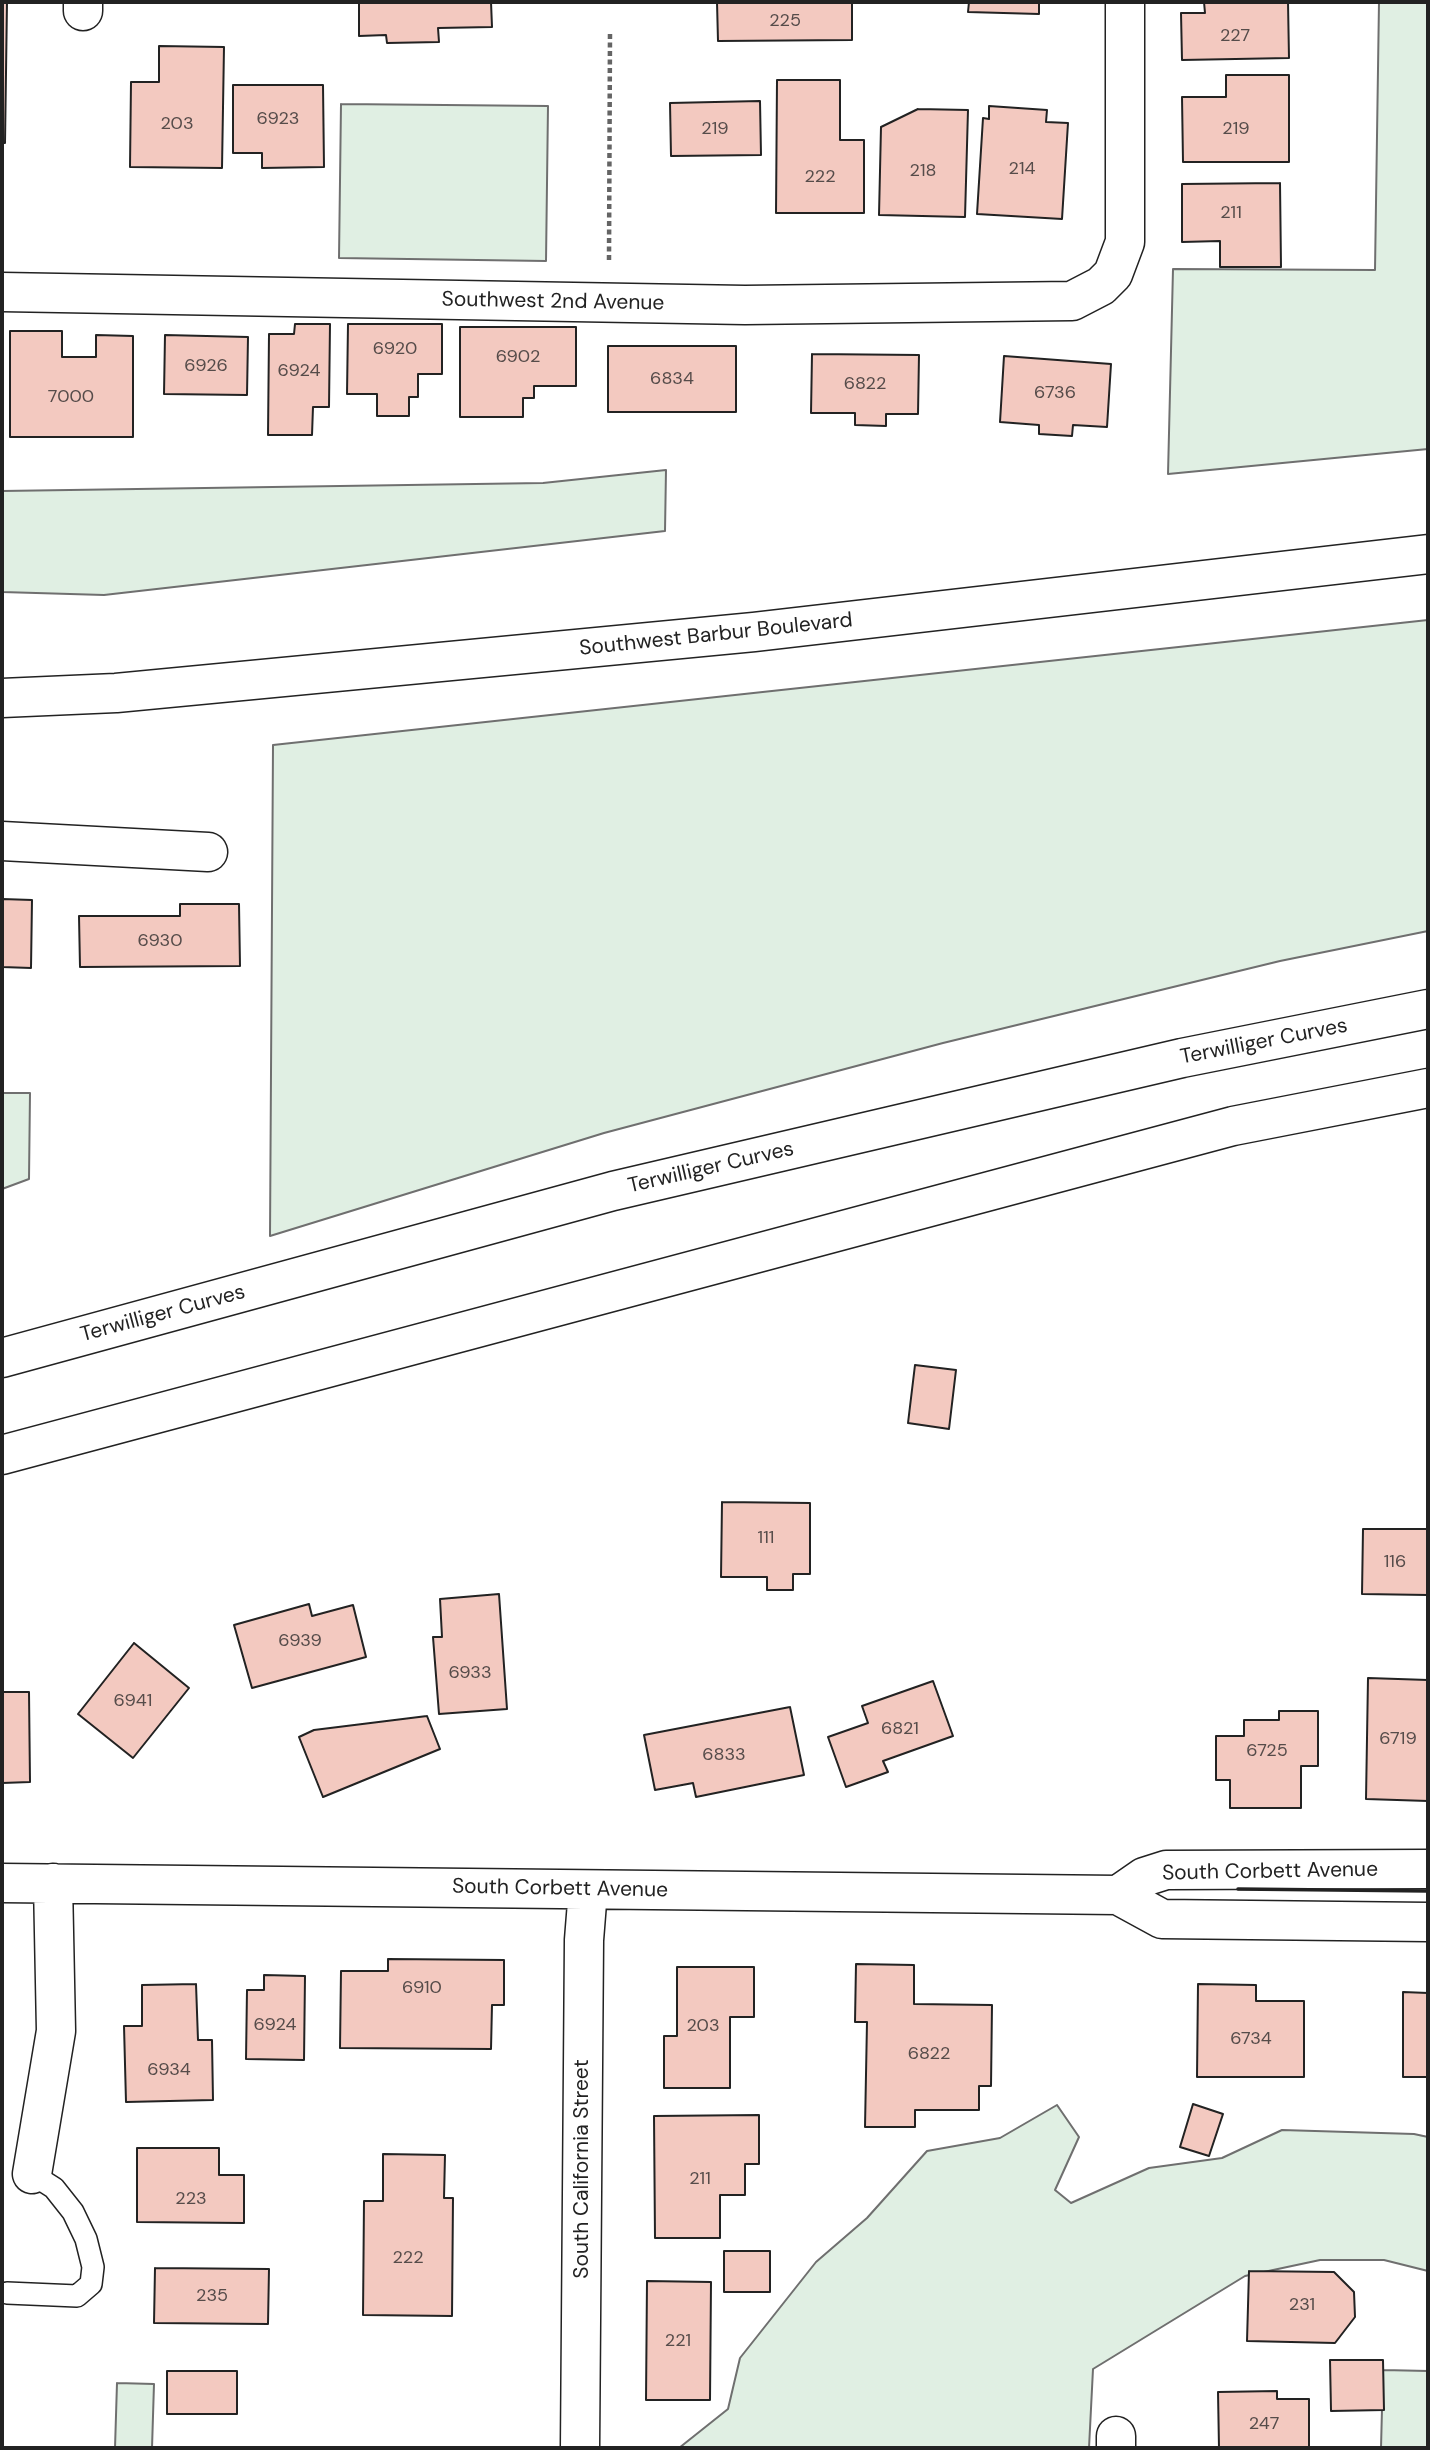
<!DOCTYPE html>
<html>
<head>
<meta charset="utf-8">
<style>
  body { margin:0 }
  #map { position:relative; width:1430px; height:2450px; overflow:hidden; background:#fff; font-family:"DM Sans",sans-serif }
  canvas { display:block }
  .frame { position:absolute; inset:0; border:4px solid #222; pointer-events:none }
</style>
</head>
<body>
<div id="map">
<canvas width="1430" height="2450"></canvas>
<div class="frame"></div>
</div>
<script>
const ctx = document.querySelector('canvas').getContext('2d');
ctx.lineJoin = 'round';
function fillPath(path, color) {
  ctx.fillStyle = color;
  ctx.fill(path, 'evenodd');
}
function shape(rows) {
  const path = new Path2D();
  for (const r of rows) {
    path.moveTo(r[0], r[1]);
    for (let i = 2; i < r.length; i += 2) path.lineTo(r[i], r[i + 1]);
  }
  return path;
}
function trace(path, color, width, dash) {
  ctx.strokeStyle = color;
  ctx.lineWidth = width;
  ctx.lineCap = dash ? 'butt' : 'round';
  ctx.setLineDash(dash || []);
  ctx.stroke(path);
}
function drawText(font, color, halo, rows, align = 'center') {
  ctx.font = font + ' "DM Sans",sans-serif';
  ctx.lineWidth = 5;
  ctx.setLineDash([]);
  ctx.textBaseline = 'middle';
  ctx.strokeStyle = halo;
  ctx.fillStyle = color;
  for (const [text, x, y, turn = 0] of rows) {
    ctx.save();
    ctx.translate(x, y);
    ctx.rotate((+turn || 0) * Math.PI / 180);
    ctx.textAlign = isNaN(turn) ? turn : align;
    if (halo) ctx.strokeText(text, 0, 0);
    ctx.fillText(text, 0, 0);
    ctx.restore();
  }
}
const green = shape([
  [1379,2,1428,2,1428,449,1168,474,1173,269,1375,270,1379,2],
  [341,104,548,106,546,261,339,258,341,104],
  [666,470,665,531,104,595,2,592,2,491,543,483,666,470],
  [1428,620,1428,931,1280,961,943,1043,604,1133,270,1236,273,745,1428,620],
  [2,1093,30,1093,29,1179,2,1189,2,1093],
  [1057,2105,1079,2137,1055,2190,1071,2203,1149,2168,1222,2158,1282,2130,1414,2134,1428,2137,1428,2271,1384,2260,1320,2260,1245,2276,1093,2369,1089,2448,679,2448,728,2409,740,2358,816,2262,867,2218,927,2151,1000,2138,1057,2105],
  [1383,2370,1428,2371,1428,2448,1381,2448,1383,2370],
  [117,2383,154,2384,152,2448,115,2448,117,2383]
]);
fillPath(green, '#e0efe3');
trace(green, '#6f6f6f', 2);
const building = shape([
  [2,2,7,2,5,143,2,143,2,2],
  [359,2,491,2,492,27,438,28,439,42,387,43,386,35,359,36,359,2],
  [717,2,852,2,852,40,718,41,717,2],
  [969,2,1039,2,1039,14,968,12,969,2],
  [1204,2,1288,2,1289,58,1182,60,1181,13,1205,13,1204,2],
  [159,46,224,47,222,168,130,167,131,82,159,82,159,46],
  [1226,75,1289,75,1289,162,1183,162,1182,97,1226,97,1226,75],
  [777,80,840,80,840,140,864,140,864,213,776,213,777,80],
  [233,85,323,85,324,167,262,168,262,153,233,153,233,85],
  [760,101,761,155,671,156,670,103,760,101],
  [989,106,1047,110,1046,122,1068,123,1062,219,977,214,983,118,989,119,989,106],
  [918,109,968,110,965,217,879,215,881,127,918,109],
  [1280,183,1281,267,1220,267,1220,241,1182,242,1182,184,1280,183],
  [295,324,330,324,329,407,313,407,312,435,268,435,269,334,294,334,295,324],
  [348,324,442,324,442,374,418,374,418,397,409,397,409,416,377,416,377,394,347,394,348,324],
  [460,327,576,327,576,386,534,386,534,398,523,398,523,417,460,417,460,327],
  [10,331,62,331,62,357,96,357,96,335,133,336,133,437,10,437,10,331],
  [165,335,248,337,247,395,164,394,165,335],
  [608,346,736,346,736,412,608,412,608,346],
  [812,354,919,355,918,414,886,414,886,426,855,425,855,413,811,413,812,354],
  [1004,356,1111,364,1107,427,1073,425,1072,436,1039,434,1039,425,1000,422,1004,356],
  [2,899,32,900,31,968,2,967,2,899],
  [180,904,239,904,240,966,80,967,79,916,180,916,180,904],
  [915,1365,956,1370,949,1429,908,1423,915,1365],
  [722,1502,810,1503,810,1574,793,1574,793,1590,767,1590,767,1577,721,1577,722,1502],
  [1363,1529,1428,1529,1428,1595,1362,1594,1363,1529],
  [499,1594,507,1709,439,1714,433,1637,442,1637,440,1599,499,1594],
  [309,1604,312,1616,353,1605,366,1657,252,1688,234,1625,309,1604],
  [134,1643,189,1688,133,1758,78,1714,134,1643],
  [1368,1678,1428,1680,1428,1801,1366,1799,1368,1678],
  [933,1681,953,1736,883,1761,888,1772,846,1787,828,1737,868,1723,862,1706,933,1681],
  [2,1692,29,1692,30,1782,2,1783,2,1692],
  [790,1707,804,1775,696,1797,693,1783,655,1790,644,1735,790,1707],
  [1279,1711,1318,1711,1318,1766,1301,1766,1301,1808,1230,1808,1230,1780,1216,1780,1216,1736,1244,1736,1244,1720,1279,1720,1279,1711],
  [427,1716,440,1749,323,1797,299,1737,314,1730,427,1716],
  [388,1959,504,1960,504,2005,492,2005,491,2049,340,2048,341,1971,388,1971,388,1959],
  [856,1964,914,1965,914,2004,992,2005,991,2086,979,2086,979,2110,915,2110,915,2127,865,2127,867,2022,855,2022,856,1964],
  [677,1967,754,1967,754,2017,730,2017,730,2088,664,2088,664,2036,677,2036,677,1967],
  [264,1975,305,1976,304,2060,246,2059,247,1990,264,1990,264,1975],
  [196,1984,198,2040,212,2040,213,2100,126,2102,124,2026,142,2026,142,1985,196,1984],
  [1198,1984,1256,1985,1256,2001,1304,2001,1304,2077,1197,2077,1198,1984],
  [1403,1992,1428,1993,1428,2077,1403,2077,1403,1992],
  [1193,2104,1223,2114,1209,2156,1180,2147,1193,2104],
  [759,2115,759,2164,745,2164,745,2195,720,2195,720,2238,655,2238,654,2116,759,2115],
  [137,2148,219,2148,219,2175,244,2175,244,2223,137,2222,137,2148],
  [383,2154,445,2155,444,2198,453,2198,452,2316,363,2315,364,2201,383,2201,383,2154],
  [724,2251,770,2251,770,2292,724,2292,724,2251],
  [155,2268,269,2269,268,2324,154,2323,155,2268],
  [1249,2271,1334,2272,1354,2292,1355,2317,1335,2343,1247,2341,1249,2271],
  [647,2281,711,2282,710,2400,646,2400,647,2281],
  [1330,2360,1383,2360,1384,2410,1331,2411,1330,2360],
  [167,2371,237,2371,237,2414,167,2414,167,2371],
  [1277,2391,1277,2399,1309,2399,1309,2448,1219,2448,1218,2392,1277,2391]
]);
fillPath(building, '#f3c9c0');
trace(building, '#222', 2);
const lane = shape([
  [7,2293,77,2296,91,2284,93,2267,86,2239,73,2212,54,2188,32,2174]
]);
const street = shape([
  [83,11,83,2],
  [2,292,745,305,1072,301,1101,286,1113,274,1125,242,1125,2],
  [2,841,208,852],
  [2,1883,1118,1895,1162,1919,1428,1922],
  [1118,1895,1144,1877,1166,1870,1428,1869],
  [32,2174,56,2031,53,1883],
  [580,2448,584,1940,588,1890],
  [1116,2448,1116,2436]
]);
const primary = shape([
  [2,698,116,693,754,632,1428,554]
]);
const highway = shape([
  [2,1358,613,1191,1182,1058,1428,1009],
  [2,1455,1233,1126,1428,1088]
]);
trace(lane, '#222', 24);
trace(street, '#222', 41);
trace(primary, '#222', 41);
trace(highway, '#222', 41);
trace(shape([
  [609,260,610,33]
]), '#646464', 4.5, [5, 3.5]);
trace(lane, '#fff', 21);
trace(street, '#fff', 38);
trace(primary, '#fff', 38);
trace(highway, '#fff', 38);
trace(shape([
  [1238,1889,1428,1891]
]), '#222', 3.5);
drawText('18px', '#564c4a', null, [
  ["225",785,21],
  ["227",1235,36],
  ["6923",278,119],
  ["203",177,124],
  ["219",715,129],
  ["219",1236,129],
  ["214",1022,169],
  ["218",923,171],
  ["222",820,177],
  ["211",1231,213],
  ["6920",395,349],
  ["6902",518,357],
  ["6926",206,366],
  ["6924",299,371],
  ["6834",672,379],
  ["6822",865,384],
  ["6736",1055,393],
  ["7000",71,397],
  ["6930",160,941],
  ["111",766,1538],
  ["116",1395,1562],
  ["6939",300,1641],
  ["6933",470,1673],
  ["6941",133,1701],
  ["6821",900,1729],
  ["6719",1398,1739],
  ["6725",1267,1751],
  ["6833",724,1755],
  ["6910",422,1988],
  ["6924",275,2025],
  ["203",703,2026],
  ["6734",1251,2039],
  ["6822",929,2054],
  ["6934",169,2070],
  ["211",700,2179],
  ["223",191,2199],
  ["222",408,2258],
  ["235",212,2296],
  ["231",1302,2305],
  ["221",678,2341],
  ["247",1264,2424]
]);
drawText('21px', '#222', '#fff', [
  ["Southwest 2nd Avenue",553,302,1],
  ["Southwest Barbur Boulevard",716,635,-6],
  ["Terwilliger Curves",1264,1042,-11],
  ["Terwilliger Curves",711,1168,-13],
  ["Terwilliger Curves",163,1314,-15],
  ["South Corbett Avenue",1270,1872,-1],
  ["South Corbett Avenue",560,1889,1],
  ["South California Street",582,2169,-90]
]);
</script>
</body>
</html>
